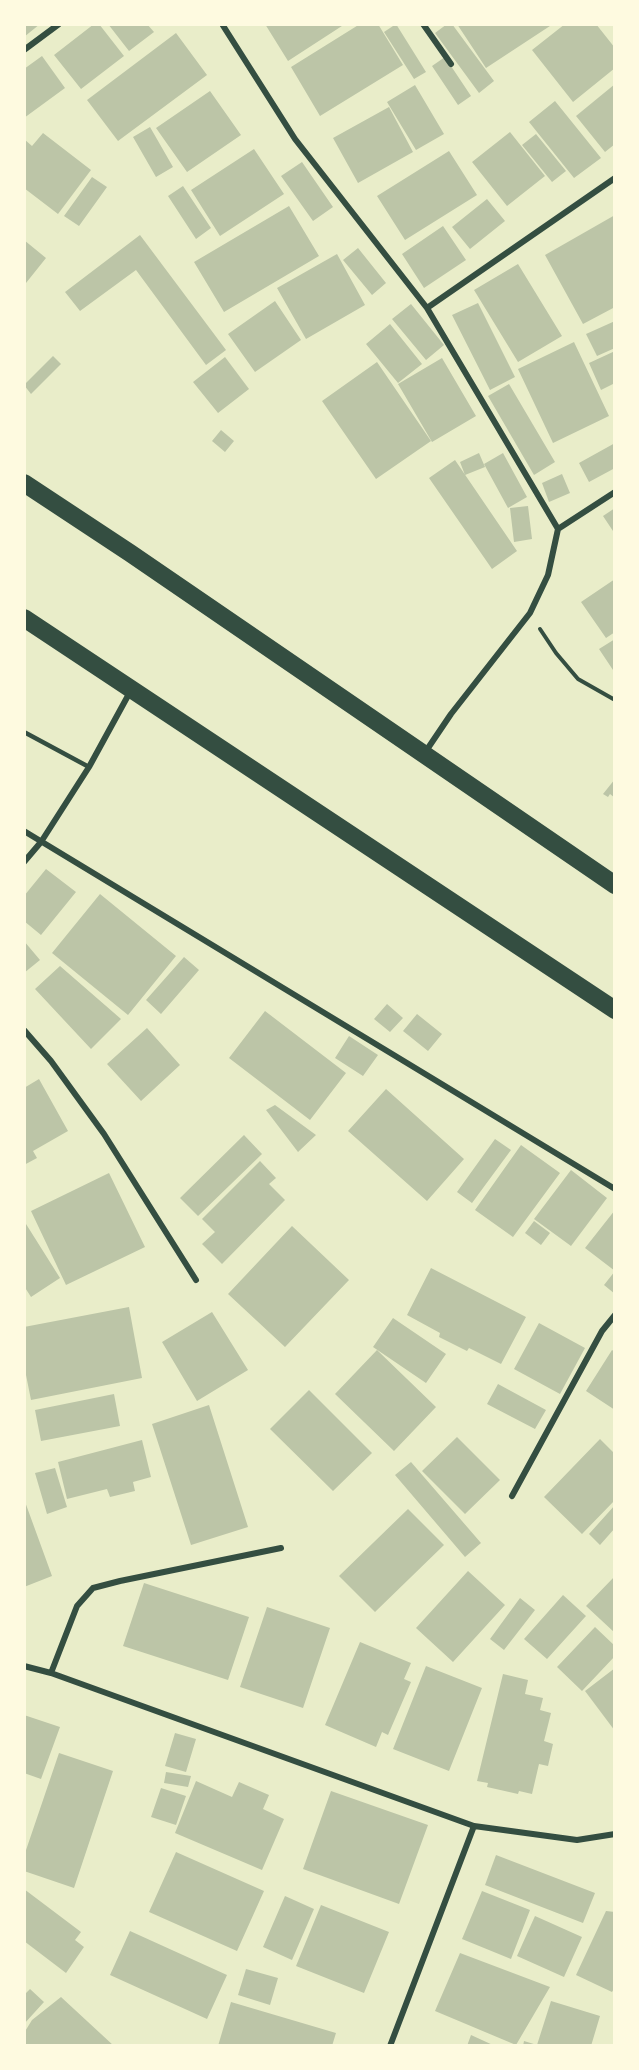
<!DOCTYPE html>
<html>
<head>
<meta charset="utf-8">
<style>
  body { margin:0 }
  #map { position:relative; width:639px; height:2070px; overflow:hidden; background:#e9edc9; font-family:Quicksand,sans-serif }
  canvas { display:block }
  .frame { position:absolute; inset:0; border:26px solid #fefae0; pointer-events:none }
</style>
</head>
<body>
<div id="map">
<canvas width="639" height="2070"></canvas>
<div class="frame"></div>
</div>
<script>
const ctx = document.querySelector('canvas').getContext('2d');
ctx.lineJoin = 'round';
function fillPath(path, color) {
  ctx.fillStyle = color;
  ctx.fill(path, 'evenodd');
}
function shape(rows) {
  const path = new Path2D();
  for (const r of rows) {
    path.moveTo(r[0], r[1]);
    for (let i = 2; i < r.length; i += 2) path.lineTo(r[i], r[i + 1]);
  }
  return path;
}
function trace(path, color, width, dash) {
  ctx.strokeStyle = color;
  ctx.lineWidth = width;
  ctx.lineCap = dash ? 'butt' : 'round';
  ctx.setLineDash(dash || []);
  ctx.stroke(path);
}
fillPath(shape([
  [24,24,40,24,24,37],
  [94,24,99,24,124,56,81,89,54,55],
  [108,24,147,24,154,32,129,51],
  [265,24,345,24,288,61],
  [360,24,378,24,403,65,320,116,291,67],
  [396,24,426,72,414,79,384,32],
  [447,24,452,24,494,81,479,93,435,33],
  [457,24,553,24,486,68],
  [565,24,596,24,615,48,615,68,573,102,532,50],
  [176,33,207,75,118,141,87,100],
  [42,56,65,88,24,118,24,69],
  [445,57,471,96,458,105,432,66],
  [615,84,615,144,605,152,576,116],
  [415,85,444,134,416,150,387,102],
  [210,91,241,135,187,172,156,128],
  [555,101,601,158,574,178,529,122],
  [389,107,413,152,358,183,333,138],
  [150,127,173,167,156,177,133,137],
  [510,132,545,176,507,206,472,162],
  [43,133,91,170,58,214,24,188,24,139,32,146],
  [536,134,566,171,552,182,522,145],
  [254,149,284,194,220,236,191,190],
  [449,151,477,195,405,240,377,196],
  [302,162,333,207,313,221,281,176],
  [92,177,107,187,79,226,64,216],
  [183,186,211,228,196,239,168,196],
  [487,199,505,221,470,249,452,227],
  [289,206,319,256,224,312,194,262],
  [615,215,615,307,583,324,545,255],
  [443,226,466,260,424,288,402,254],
  [140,235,226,350,206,365,136,270,80,311,65,292],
  [24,240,46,258,26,283,24,281],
  [358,248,386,283,372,295,343,260],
  [337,254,365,305,306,339,277,288],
  [518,264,562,336,518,362,474,290],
  [275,301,301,340,255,372,228,334],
  [478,303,515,377,490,390,452,315],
  [411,304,444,345,426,360,392,319],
  [615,321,615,348,597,356,586,334],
  [390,324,422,364,398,383,366,344],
  [574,342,609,416,553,443,518,369],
  [615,351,615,383,601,390,589,363],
  [53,356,61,364,31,394,24,385],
  [225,357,249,389,218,413,193,382],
  [442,358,476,416,432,442,398,384],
  [377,362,431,441,376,479,322,401],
  [509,384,555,462,534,475,488,396],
  [221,430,234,441,225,452,212,441],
  [615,443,615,468,589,482,579,463],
  [479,453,485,467,465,475,460,462],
  [503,453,527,497,508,508,484,464],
  [455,460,517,551,492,569,429,478],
  [562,474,570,493,549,502,542,483],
  [528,506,532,539,514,542,510,508],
  [615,508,615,534,603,516],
  [615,579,615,632,606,638,581,602],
  [615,639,615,673,599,649],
  [615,779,615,798,610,794,608,797,603,794],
  [46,869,76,892,41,935,24,921,24,896],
  [100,894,176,956,128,1015,52,953],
  [24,941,40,960,24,973],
  [184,957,199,970,161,1014,146,1000],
  [60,966,121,1019,91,1049,35,989],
  [387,1004,403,1018,390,1032,374,1019],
  [265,1011,346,1073,310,1120,229,1058],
  [417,1014,442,1034,428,1051,403,1031],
  [147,1028,180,1065,141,1101,107,1064],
  [349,1036,378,1055,363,1076,335,1058],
  [39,1079,68,1131,33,1151,37,1158,24,1165,24,1088],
  [386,1089,464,1159,427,1201,348,1131],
  [275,1105,316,1135,298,1152,266,1110],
  [244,1135,262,1154,198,1216,180,1198],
  [495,1139,511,1150,472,1203,457,1192],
  [521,1145,560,1173,513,1237,475,1210],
  [260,1161,276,1178,269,1184,285,1200,222,1264,202,1244,215,1232,202,1219],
  [571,1170,607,1198,571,1246,534,1219],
  [109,1173,145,1247,66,1285,31,1211],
  [615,1210,615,1294,604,1285,615,1271,585,1248],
  [534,1221,550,1233,541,1245,525,1233],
  [26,1224,60,1278,31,1297,24,1286,24,1225],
  [292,1226,349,1280,285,1347,228,1294],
  [431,1268,526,1317,501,1364,469,1348,467,1351,439,1337,440,1333,407,1315],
  [129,1307,142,1378,31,1400,24,1365,24,1327],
  [212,1312,248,1370,197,1401,162,1342],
  [393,1318,446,1354,426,1383,373,1347],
  [539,1323,585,1348,560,1394,514,1369],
  [377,1350,436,1407,394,1451,335,1394],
  [612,1350,615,1352,615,1410,586,1391],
  [498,1384,546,1410,535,1429,487,1404],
  [309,1390,372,1453,333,1491,270,1429],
  [114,1394,120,1426,41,1441,35,1410],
  [209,1405,248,1527,191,1545,152,1424],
  [457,1437,500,1480,465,1514,422,1471],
  [600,1439,615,1454,615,1500,582,1534,544,1497],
  [142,1440,151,1477,133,1482,135,1491,110,1497,107,1489,67,1499,58,1462],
  [411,1462,481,1543,465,1557,395,1475],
  [55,1468,67,1507,47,1514,35,1473],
  [24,1499,52,1576,24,1587],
  [615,1505,615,1528,600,1545,589,1534],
  [408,1509,444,1545,375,1612,339,1576],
  [468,1571,505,1605,453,1662,416,1628],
  [615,1576,615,1633,586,1606],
  [144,1583,249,1617,228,1680,123,1646],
  [563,1595,586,1616,547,1659,524,1639],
  [520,1598,535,1610,504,1650,490,1639],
  [267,1607,330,1628,303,1708,240,1687],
  [595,1627,615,1646,615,1656,582,1691,557,1667],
  [360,1642,411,1663,404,1679,411,1682,388,1735,382,1732,376,1747,325,1725],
  [426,1666,482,1688,449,1771,393,1749],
  [615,1668,615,1731,585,1691],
  [503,1674,528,1680,525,1694,543,1698,540,1710,551,1713,544,1741,553,1744,548,1766,539,1764,532,1794,519,1791,518,1794,487,1787,488,1783,477,1781],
  [24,1715,60,1727,41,1779,24,1773],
  [175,1733,196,1739,186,1772,165,1766],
  [59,1753,113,1771,74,1888,24,1871,24,1856],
  [166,1772,191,1776,188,1787,164,1783],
  [196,1781,232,1797,239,1782,269,1795,263,1809,284,1819,262,1870,175,1833],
  [161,1788,186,1796,176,1825,151,1817],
  [331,1791,428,1825,399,1904,303,1869],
  [176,1852,264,1891,237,1951,149,1912],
  [496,1855,595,1893,583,1923,485,1885],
  [24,1889,81,1932,75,1940,84,1947,66,1973,24,1941],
  [482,1891,530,1910,511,1959,462,1939],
  [285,1896,314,1909,292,1960,263,1947],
  [321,1905,389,1932,364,1993,296,1966],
  [606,1911,615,1912,615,1987,612,1992,576,1975],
  [535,1916,582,1937,564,1977,517,1956],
  [130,1931,227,1975,207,2019,110,1975],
  [460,1953,550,1987,516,2045,435,2011],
  [246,1969,278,1978,270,2005,238,1995],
  [30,1989,44,2002,24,2024,24,1995],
  [61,1997,114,2046,24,2046,24,2033,32,2020],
  [551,2001,600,2016,591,2046,523,2046,524,2041,537,2045],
  [231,2002,336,2033,332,2046,218,2046],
  [471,2035,495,2046,467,2046]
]), '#bcc5a7');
trace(shape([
  [540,629,556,653,578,679,615,700]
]), '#344e41', 4);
trace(shape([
  [24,732,89,767]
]), '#344e41', 4.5);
trace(shape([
  [222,24,295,139,427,308,558,529,548,575,530,613,451,714,426,751],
  [423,24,451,64],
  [24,50,59,24],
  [427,308,615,178],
  [558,529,615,492],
  [24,831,615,1189],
  [24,862,41,842,89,767,130,692],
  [24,1030,51,1061,104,1134,196,1280],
  [512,1496,602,1331,615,1315],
  [24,1666,51,1673,474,1826,577,1840,615,1834],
  [51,1673,77,1606,93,1588,120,1581,281,1548],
  [390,2046,474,1826]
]), '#344e41', 6);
trace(shape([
  [24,483,130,553,615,885],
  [24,618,615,1010]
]), '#344e41', 18);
</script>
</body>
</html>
